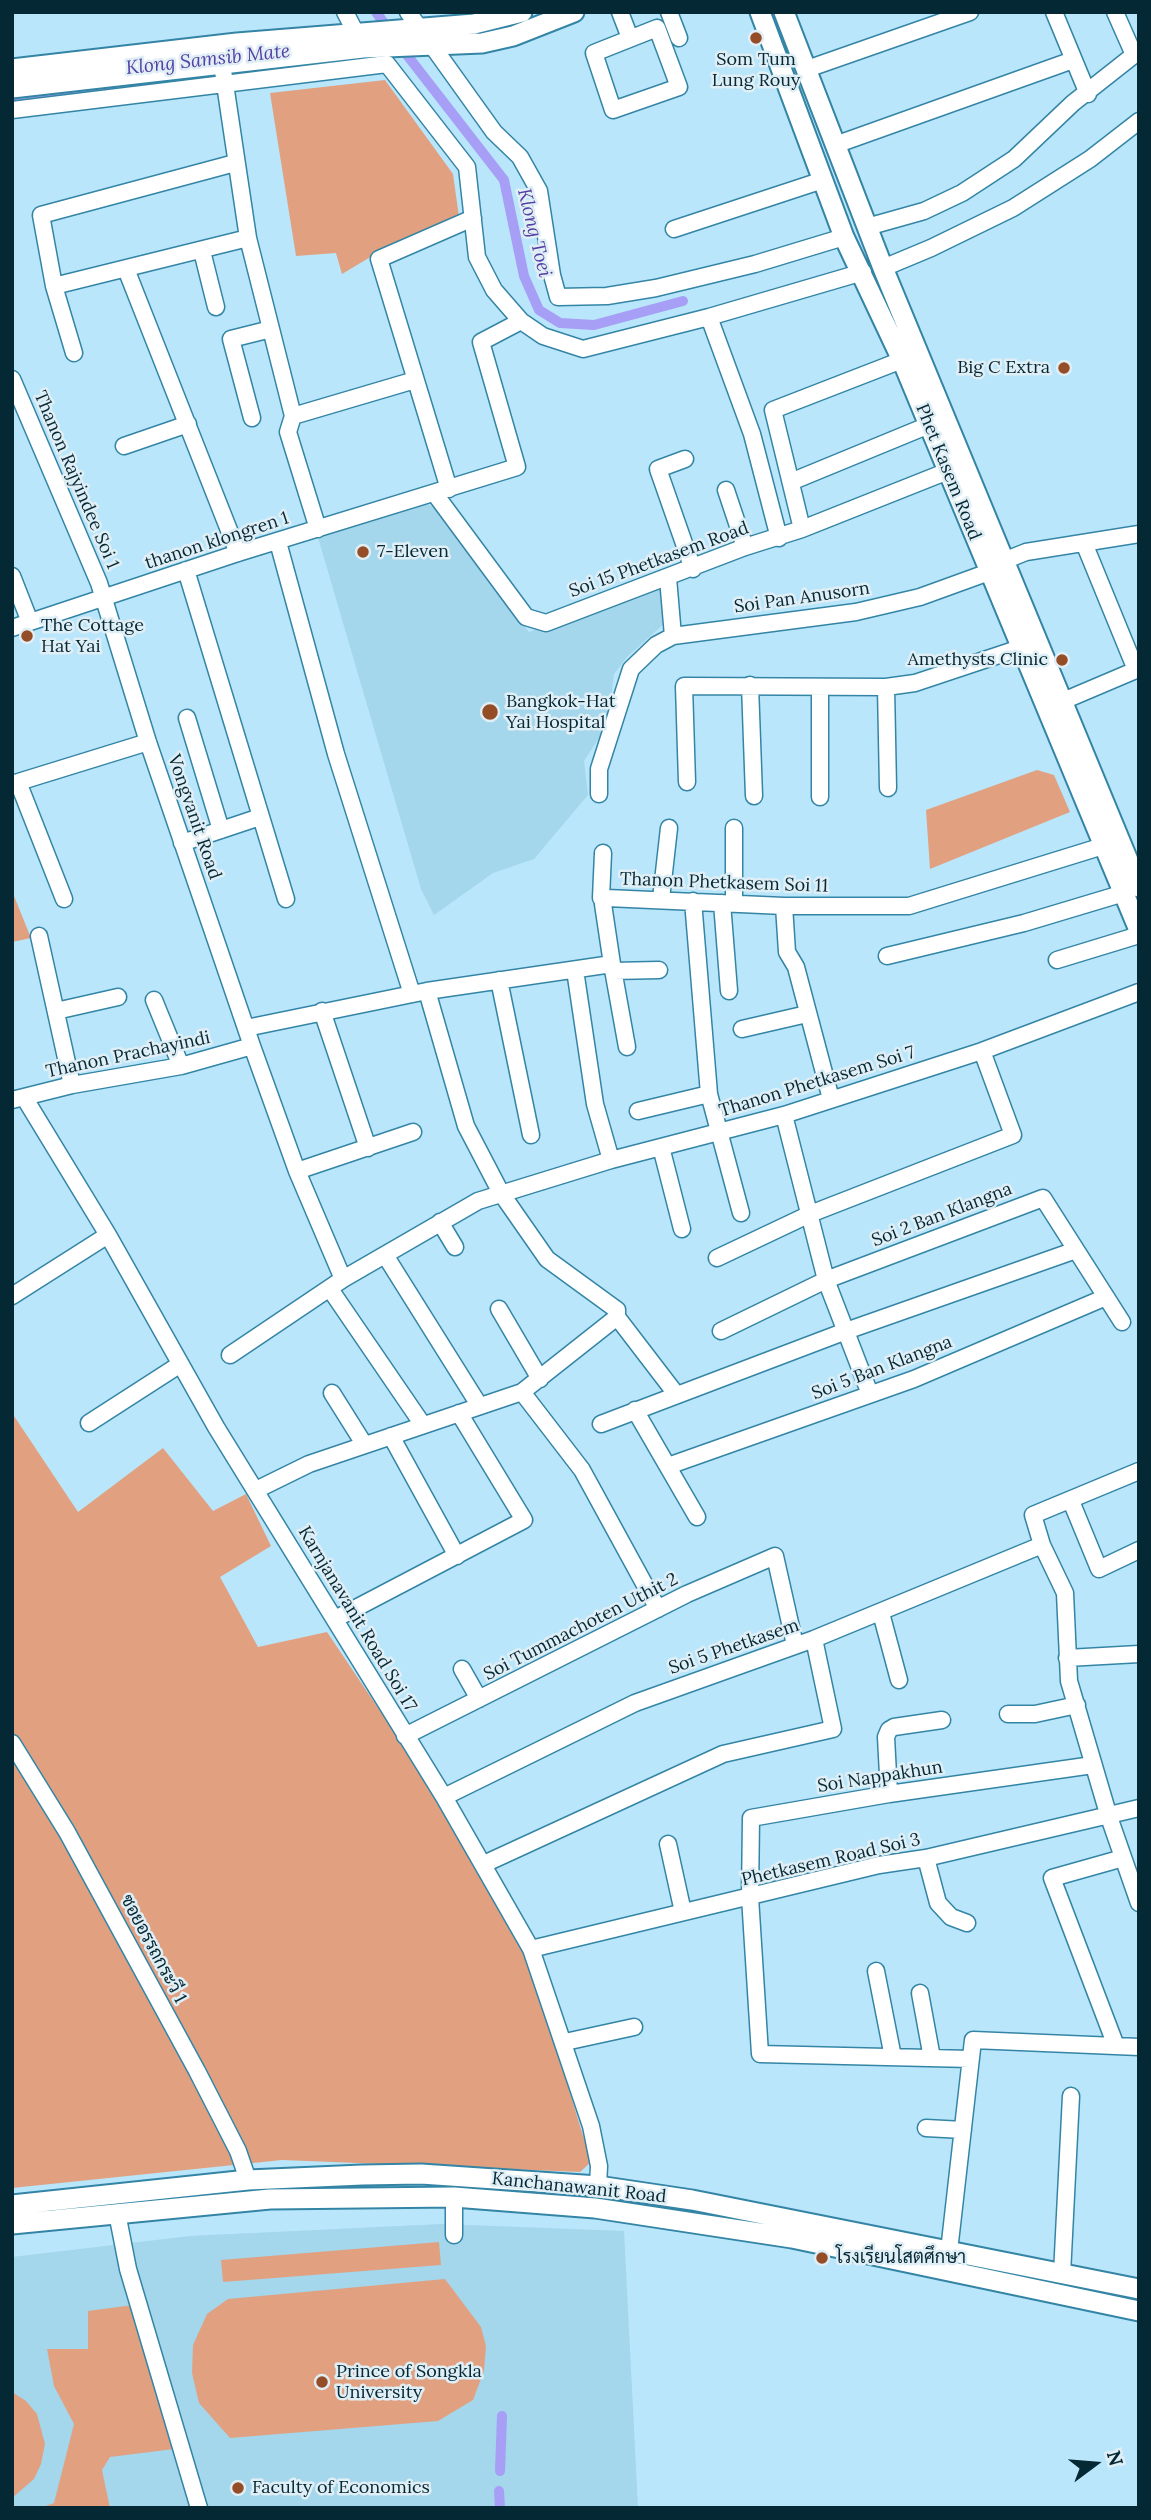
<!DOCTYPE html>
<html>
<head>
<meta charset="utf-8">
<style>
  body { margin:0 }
  #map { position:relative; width:1151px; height:2520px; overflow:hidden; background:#b9e6fb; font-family:Lora,serif }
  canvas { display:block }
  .frame { position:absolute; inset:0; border:14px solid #052835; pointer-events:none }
  .north { position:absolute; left:1060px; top:2429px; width:70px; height:70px; -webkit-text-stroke:5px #e0eef5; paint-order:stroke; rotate:74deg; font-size:19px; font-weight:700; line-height:28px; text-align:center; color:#052835 }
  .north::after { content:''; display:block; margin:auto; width:24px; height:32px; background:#052835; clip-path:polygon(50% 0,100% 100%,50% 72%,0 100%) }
</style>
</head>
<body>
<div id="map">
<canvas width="1151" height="2520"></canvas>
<div class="frame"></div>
<div class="north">N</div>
</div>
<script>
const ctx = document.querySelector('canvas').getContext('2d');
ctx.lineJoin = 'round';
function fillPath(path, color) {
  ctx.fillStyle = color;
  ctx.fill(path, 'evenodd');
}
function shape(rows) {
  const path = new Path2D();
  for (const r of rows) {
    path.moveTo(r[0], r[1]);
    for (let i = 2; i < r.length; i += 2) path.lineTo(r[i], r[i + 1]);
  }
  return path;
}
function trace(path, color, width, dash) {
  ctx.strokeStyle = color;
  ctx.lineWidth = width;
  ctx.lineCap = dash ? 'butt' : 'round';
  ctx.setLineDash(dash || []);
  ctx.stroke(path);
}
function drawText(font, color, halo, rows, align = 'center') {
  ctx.font = font + ' Lora,Sarabun,serif';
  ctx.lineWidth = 5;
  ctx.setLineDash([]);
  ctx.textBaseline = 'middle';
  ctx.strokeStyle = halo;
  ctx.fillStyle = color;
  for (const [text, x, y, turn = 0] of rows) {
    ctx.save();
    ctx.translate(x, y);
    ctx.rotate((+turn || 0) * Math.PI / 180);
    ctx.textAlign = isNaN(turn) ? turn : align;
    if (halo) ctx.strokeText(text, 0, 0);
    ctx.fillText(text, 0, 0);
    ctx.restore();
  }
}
fillPath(shape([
  [423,502,434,507,529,632,663,584,667,621,627,657,614,674,608,724,584,761,588,795,534,859,493,873,434,915,421,889,317,534],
  [442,2224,624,2231,638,2508,12,2508,12,2257,190,2236]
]), '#a4d6ec');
fillPath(shape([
  [385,80,453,174,459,217,377,253,342,274,336,253,296,256,270,93],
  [1037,770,1054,775,1070,812,930,869,926,810],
  [12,891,31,938,12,942],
  [12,1413,78,1512,163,1448,213,1511,246,1494,271,1546,220,1577,258,1647,327,1632,467,1840,524,1942,591,2162,580,2172,282,2160,12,2188],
  [439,2242,441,2265,223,2282,221,2260],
  [445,2279,481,2327,486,2346,484,2371,473,2400,438,2421,230,2438,199,2403,192,2373,193,2345,207,2314,228,2299],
  [133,2305,174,2449,110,2457,102,2470,110,2508,40,2508,54,2503,74,2424,54,2386,47,2349,88,2349,88,2311],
  [12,2392,26,2401,37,2414,45,2444,41,2464,34,2479,12,2498]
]), '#e1a181');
trace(shape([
  [376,12,391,33],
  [400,46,504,180,524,276,539,310,560,323,594,325,683,301],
  [12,98,305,66],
  [500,2471,502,2416],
  [499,2491,500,2508]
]), '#a79ef6', 10);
const minor = shape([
  [345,12,360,41],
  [408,12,494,132,520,157,539,191,552,275,558,297,607,296,656,288,755,264,844,237],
  [620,12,630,38],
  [669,12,679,38],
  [1054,12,1088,94],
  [1115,12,1134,55],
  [657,28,679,87,613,110,594,53,657,28],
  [222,64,248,238,293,416,288,432,318,529],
  [807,69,970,12],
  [12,110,387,64,467,167,477,257,494,290,521,321,543,336,583,349,709,317,863,272],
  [835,145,1073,60],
  [867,227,924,211,962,193,1014,159,1073,103,1139,51],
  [674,229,823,180],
  [202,251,216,307],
  [883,268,931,248,1013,208,1090,159,1139,121],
  [126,269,238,553],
  [54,286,248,238],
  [709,317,752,434,779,538],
  [74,353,54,286,41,215,235,163],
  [12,379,99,583,148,742,252,1046,297,1171,343,1279],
  [293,416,415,380],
  [252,418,231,339,271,329],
  [124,446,188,424],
  [685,459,658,469,693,569],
  [793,481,929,425],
  [449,489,379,259,473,218],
  [726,490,745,547],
  [435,494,526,617,546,623,745,547,802,529,948,471],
  [802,529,773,410,902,360],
  [278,542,336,754,412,994],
  [186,570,286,899],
  [12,576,30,622],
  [668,578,673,636,856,612,920,597,989,572,1006,560,1026,552,1139,534],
  [12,628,238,553,517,467,481,342,521,321],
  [750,685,754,796],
  [820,687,820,797],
  [886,687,888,788],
  [1063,701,1136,670,1084,543],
  [187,718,221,830],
  [18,782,64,899],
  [687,782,684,686,886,687,915,683,1020,648],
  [12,784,148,742],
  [599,794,599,769,631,669,656,645,673,636],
  [734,828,734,903],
  [182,843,260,817],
  [601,898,603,853],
  [661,899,669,828],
  [693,901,709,1094,741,1213],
  [722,903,729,991],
  [784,906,787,952,796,967,831,1099],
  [39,936,72,1085],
  [887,956,1024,923,1124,893],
  [1057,960,1139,935],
  [612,964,627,1047],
  [575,970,595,1104,611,1160],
  [613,971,659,970],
  [499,980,531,1135],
  [427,991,466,1126,501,1193,547,1259,617,1310,617,1317,676,1394],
  [154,1000,181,1066],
  [56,1011,118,997],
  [322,1011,368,1148],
  [246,1028,427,991,612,964,603,904,607,898,784,906,909,906,1103,846],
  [742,1029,807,1014],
  [24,1097,108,1235,216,1427,444,1797,531,1949,591,2126,599,2166,598,2186],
  [12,1100,72,1085,181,1066,252,1046],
  [638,1111,709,1094],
  [784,1115,826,1280,870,1394],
  [661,1147,682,1229],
  [297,1171,413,1132],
  [440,1222,455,1247],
  [385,1255,479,1405],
  [717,1258,810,1214,1013,1135,982,1051],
  [330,1289,423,1425],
  [12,1296,108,1235],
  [499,1309,540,1379],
  [721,1331,826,1280,1043,1198,1122,1322],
  [230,1355,343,1279,478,1201,611,1160,784,1115,982,1051,1139,992],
  [522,1392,582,1470,658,1609],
  [332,1393,364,1444],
  [635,1410,697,1517],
  [89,1423,179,1365],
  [601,1424,846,1331,1076,1250],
  [391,1436,457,1556],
  [668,1466,914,1379,1106,1297],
  [1139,1471,1033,1515,1042,1545,1065,1593,1069,1681,1109,1817,1139,1903],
  [256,1490,309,1464,522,1392,617,1317],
  [1071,1501,1099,1569,1139,1550],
  [881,1613,899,1680],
  [335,1619,524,1520,459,1413],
  [1067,1658,1139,1654],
  [462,1669,479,1699],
  [1008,1714,1035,1714,1077,1705],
  [405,1736,687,1594,775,1556,795,1645],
  [12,1743,67,1832,197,2071,238,2151,248,2180],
  [889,1794,886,1737,889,1730,894,1727,942,1720],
  [444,1797,635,1703,814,1639,1042,1545],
  [668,1844,683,1912],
  [926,1858,938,1903,951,1917,967,1923],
  [484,1864,723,1754,833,1729,814,1639],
  [531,1949,879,1865,926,1858,1139,1808],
  [876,1971,893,2057],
  [920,1993,932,2058],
  [565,2042,634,2027],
  [1116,2046,1052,1878,1123,1858],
  [971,2059,760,2054,750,1897,751,1818,889,1794,1093,1765],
  [926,2128,963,2130],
  [117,2213,128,2269,199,2508],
  [454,2235,454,2197],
  [949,2251,973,2040,1139,2047],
  [1062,2274,1071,2096]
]);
const major = shape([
  [760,12,844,237,902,360,1139,930],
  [784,12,883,268,1139,887],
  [12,69,237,43,474,24,522,12],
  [12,88,363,48,482,43,513,36,574,12],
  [12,2205,248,2180,362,2175,421,2174,598,2186,692,2200,1139,2289],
  [12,2224,270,2199,454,2197,595,2208,792,2238,1139,2311]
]);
trace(minor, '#3485a5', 19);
trace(major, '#3485a5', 23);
trace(minor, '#fff', 16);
trace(major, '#fff', 19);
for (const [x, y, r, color] of [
  [756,38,7,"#944d26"],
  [1064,368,7,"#944d26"],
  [363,552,7,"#944d26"],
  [27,636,7,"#944d26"],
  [1062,660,7,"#944d26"],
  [490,712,9,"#944d26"],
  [822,2258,7,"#944d26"],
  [322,2382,7,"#944d26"],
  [238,2488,7,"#944d26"]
]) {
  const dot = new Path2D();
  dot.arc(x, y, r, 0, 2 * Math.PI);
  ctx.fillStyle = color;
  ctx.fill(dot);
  trace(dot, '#e0eef5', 2.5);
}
drawText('18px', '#052835', '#e0eef5', [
  ["Som Tum",756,60,"center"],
  ["Lung Rouy",756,81,"center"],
  ["Big C Extra",1050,368,"right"],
  ["7-Eleven",377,552],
  ["The Cottage",41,626],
  ["Hat Yai",41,647],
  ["Amethysts Clinic",1048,660,"right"],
  ["Bangkok-Hat",506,702],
  ["Yai Hospital",506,723],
  ["โรงเรียนโสตศึกษา",836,2258],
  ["Prince of Songkla",336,2372],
  ["University",336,2393],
  ["Faculty of Economics",252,2488]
], 'left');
drawText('18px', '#052835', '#e0eef5', [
  ["Phet Kasem Road",948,472,68],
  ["Thanon Rajyindee Soi 1",76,480,67],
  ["thanon klongren 1",217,541,-18],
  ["Soi 15 Phetkasem Road",659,560,-20],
  ["Soi Pan Anusorn",802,598,-8],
  ["Vongvanit Road",194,817,71],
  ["Thanon Phetkasem Soi 11",724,883,2],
  ["Thanon Prachayindi",128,1055,-12],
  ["Thanon Phetkasem Soi 7",817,1082,-17],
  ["Soi 2 Ban Klangna",942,1215,-21],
  ["Soi 5 Ban Klangna",882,1368,-21],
  ["Karnjanavanit Road Soi 17",357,1619,59],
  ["Soi Tummachoten Uthit 2",581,1627,-27],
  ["Soi 5 Phetkasem",734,1647,-19],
  ["Soi Nappakhun",880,1777,-9],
  ["Phetkasem Road Soi 3",831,1860,-13],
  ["ซอยอรรถกระวี 1",153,1949,62],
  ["Kanchanawanit Road",579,2188,6]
]);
drawText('italic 19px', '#5440a4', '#e0eef5', [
  ["Klong Samsib Mate",208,60,-6],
  ["Klong Toei",534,233,76]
]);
</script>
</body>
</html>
